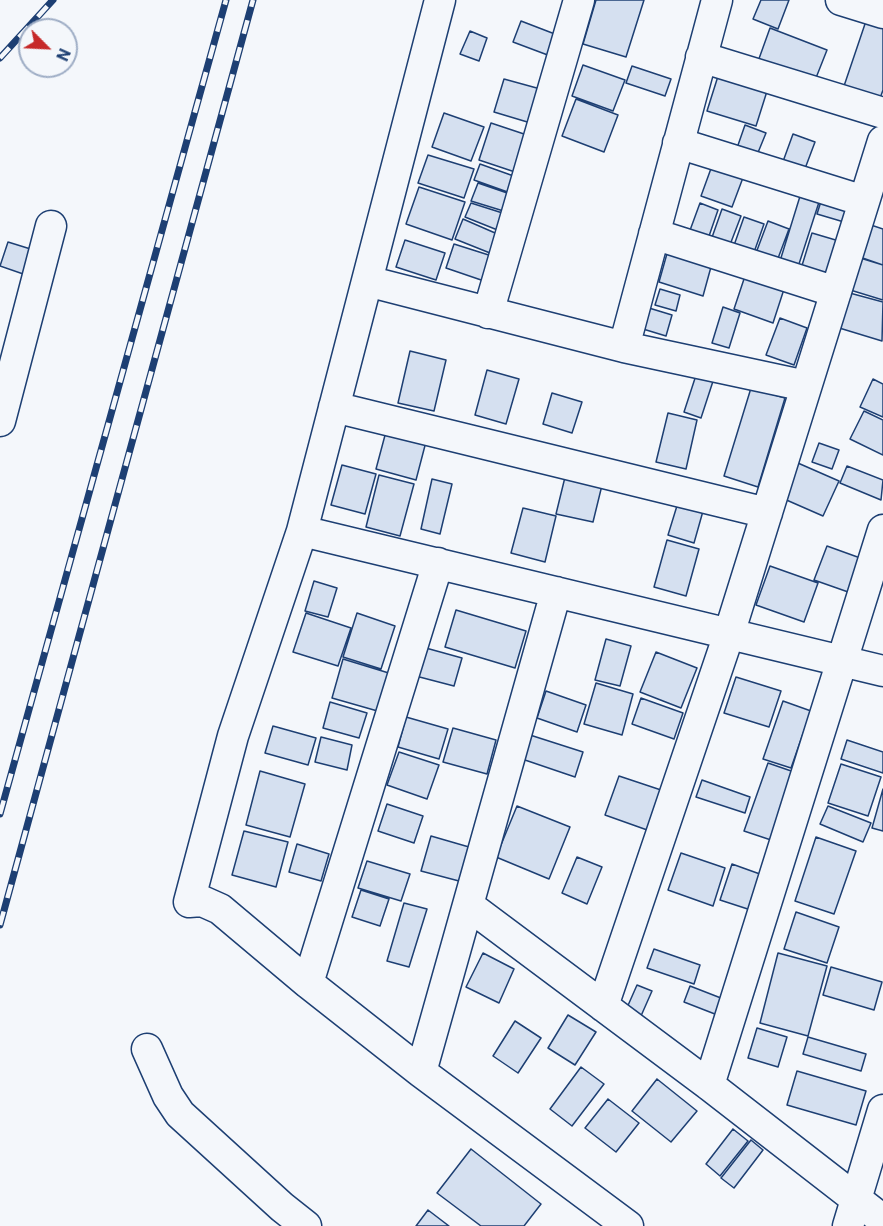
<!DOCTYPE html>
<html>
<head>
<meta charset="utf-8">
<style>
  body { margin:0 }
  #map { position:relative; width:883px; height:1226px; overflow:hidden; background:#f4f7fb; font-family:Roboto,sans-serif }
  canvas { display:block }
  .north { position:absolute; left:18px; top:18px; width:60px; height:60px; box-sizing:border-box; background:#f4f7fb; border:2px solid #9eadc5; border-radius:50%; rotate:114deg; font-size:16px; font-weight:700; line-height:24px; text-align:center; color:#1d3f73 }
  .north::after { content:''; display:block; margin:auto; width:21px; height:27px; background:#c62828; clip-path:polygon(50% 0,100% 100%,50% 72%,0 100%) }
</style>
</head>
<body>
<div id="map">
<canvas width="883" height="1226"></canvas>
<div class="north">N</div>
</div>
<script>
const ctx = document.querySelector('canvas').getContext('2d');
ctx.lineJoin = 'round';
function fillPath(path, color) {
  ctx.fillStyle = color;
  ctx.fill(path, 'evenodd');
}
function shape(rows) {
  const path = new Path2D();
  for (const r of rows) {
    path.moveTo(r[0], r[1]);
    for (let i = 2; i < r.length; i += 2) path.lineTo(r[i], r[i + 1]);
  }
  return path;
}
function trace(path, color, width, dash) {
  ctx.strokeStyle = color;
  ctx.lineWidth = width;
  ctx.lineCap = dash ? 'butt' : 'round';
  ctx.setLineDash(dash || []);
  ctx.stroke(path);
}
const building = shape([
  [596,0,644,0,626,57,583,44,596,0],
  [761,0,789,0,778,29,753,19,761,0],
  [867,18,883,23,883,90,879,101,843,89,867,18],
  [521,21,560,36,553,57,513,42,521,21],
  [770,28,827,50,812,88,756,67,770,28],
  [470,31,487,38,479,61,460,54,470,31],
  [583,65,625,80,613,111,572,96,583,65],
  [632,66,671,79,665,96,626,83,632,66],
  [719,73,768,88,756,126,707,111,719,73],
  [504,79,544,90,534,124,494,112,504,79],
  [576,99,618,115,604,152,562,136,576,99],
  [444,113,484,127,471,161,432,147,444,113],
  [491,123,536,138,524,175,479,160,491,123],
  [745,125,766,133,757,155,737,148,745,125],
  [793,134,815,142,803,174,781,167,793,134],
  [428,155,474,169,464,198,418,183,428,155],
  [713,163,744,175,732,207,701,196,713,163],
  [480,164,522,179,516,195,474,180,480,164],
  [478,183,516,196,510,213,471,201,478,183],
  [419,187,465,202,452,240,406,224,419,187],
  [801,193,820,199,798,267,780,261,801,193],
  [823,195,849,203,844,222,817,214,823,195],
  [471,203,512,216,505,233,465,217,471,203],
  [700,203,718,210,708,239,689,233,700,203],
  [722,209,741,216,728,250,710,243,722,209],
  [744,217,764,224,752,258,732,251,744,217],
  [463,219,502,236,495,255,455,239,463,219],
  [768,221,789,229,777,261,756,253,768,221],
  [865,223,883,229,883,265,854,255,865,223],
  [812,233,839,241,826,280,800,272,812,233],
  [405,240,445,253,436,280,396,267,405,240],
  [8,242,37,251,29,276,0,266,8,242],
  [670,243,714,256,703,296,659,282,670,243],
  [454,244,495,257,487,282,446,268,454,244],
  [857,257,883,265,883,300,847,289,857,257],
  [747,270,786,283,773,323,734,309,747,270],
  [660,289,680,295,676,311,655,305,660,289],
  [846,292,883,302,882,341,836,327,846,292],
  [723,307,740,313,729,348,712,343,723,307],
  [649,308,672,315,666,336,643,329,649,308],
  [780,318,807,328,794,365,766,355,780,318],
  [410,351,446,360,434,411,398,403,410,351],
  [699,366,716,372,701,418,684,412,699,366],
  [487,370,519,379,506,424,475,415,487,370],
  [873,379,883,384,883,417,860,407,873,379],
  [751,388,785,398,758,487,724,476,751,388],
  [552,393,582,402,572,433,543,424,552,393],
  [864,411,883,420,883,455,850,439,864,411],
  [668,413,697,420,686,469,656,462,668,413],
  [388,424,428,434,416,480,376,469,388,424],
  [819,443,839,450,832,469,812,462,819,443],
  [791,460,839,481,823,516,775,495,791,460],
  [342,465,376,474,365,514,331,505,342,465],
  [847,466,883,480,881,500,840,483,847,466],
  [567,469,604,477,593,522,556,514,567,469],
  [379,475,414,484,400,536,366,527,379,475],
  [432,479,452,484,440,534,421,529,432,479],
  [680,496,705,504,694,543,668,535,680,496],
  [523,508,556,516,545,562,511,553,523,508],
  [667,540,699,549,686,596,654,587,667,540],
  [827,546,863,559,851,593,814,580,827,546],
  [770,566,818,583,804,622,756,605,770,566],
  [314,581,337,588,328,617,305,611,314,581],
  [456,610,526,631,515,668,445,647,456,610],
  [306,613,351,628,338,666,293,652,306,613],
  [357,613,395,626,381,669,343,657,357,613],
  [606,639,631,646,620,686,595,680,606,639],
  [415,645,462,658,454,686,408,674,415,645],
  [656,652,697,668,681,708,640,692,656,652],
  [343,659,392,674,381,712,332,698,343,659],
  [736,677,781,691,769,727,724,713,736,677],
  [596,683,633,694,622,735,584,724,596,683],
  [546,691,586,705,577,732,537,718,546,691],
  [641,698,683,713,674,739,632,724,641,698],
  [783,701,811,711,791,768,763,759,783,701],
  [330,702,367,713,359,738,323,728,330,702],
  [406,717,448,729,439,759,398,747,406,717],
  [273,726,316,738,308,765,265,753,273,726],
  [453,728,496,740,487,774,443,762,453,728],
  [530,735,583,752,575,777,522,759,530,735],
  [321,737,352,745,347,770,315,762,321,737],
  [847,740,883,752,883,773,841,759,847,740],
  [399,752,439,765,427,799,387,785,399,752],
  [768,763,797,773,774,841,744,831,768,763],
  [841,764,881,777,868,816,828,803,841,764],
  [260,771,305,784,290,837,246,825,260,771],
  [619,776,664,791,650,831,605,815,619,776],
  [702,780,750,797,745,813,696,797,702,780],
  [883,789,883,831,872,828,883,789],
  [387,804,423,816,414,843,378,831,387,804],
  [517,806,570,827,549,879,496,857,517,806],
  [828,806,871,823,863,842,820,824,828,806],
  [244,831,288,842,276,887,232,875,244,831],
  [431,836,469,847,459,881,421,871,431,836],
  [816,837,856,851,834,914,795,901,816,837],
  [297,844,329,854,321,881,289,872,297,844],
  [681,853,725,868,713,906,668,890,681,853],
  [577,857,602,867,587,904,562,893,577,857],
  [367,861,410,874,401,901,358,888,367,861],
  [732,864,771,878,760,913,720,900,732,864],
  [361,890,389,899,380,926,352,917,361,890],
  [404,903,427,909,409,967,387,961,404,903],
  [796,912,839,927,827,963,784,949,796,912],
  [654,949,700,965,694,984,647,968,654,949],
  [483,953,514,969,499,1003,466,987,483,953],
  [778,953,827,966,808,1036,760,1023,778,953],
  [831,967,882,982,874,1010,823,995,831,967],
  [637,985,652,991,637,1025,622,1019,637,985],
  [690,986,726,1000,720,1016,684,1002,690,986],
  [568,1015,596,1032,575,1065,548,1048,568,1015],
  [515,1021,541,1038,518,1073,493,1056,515,1021],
  [757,1028,787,1037,778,1067,748,1058,757,1028],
  [808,1037,866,1054,861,1071,803,1054,808,1037],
  [581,1067,604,1084,572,1126,550,1109,581,1067],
  [797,1071,866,1091,856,1125,787,1105,797,1071],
  [657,1079,697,1111,671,1142,632,1111,657,1079],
  [608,1099,639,1123,616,1152,585,1128,608,1099],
  [733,1129,748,1141,720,1176,706,1164,733,1129],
  [751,1140,763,1150,734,1188,721,1178,751,1140],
  [471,1149,541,1204,524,1226,481,1226,437,1193,471,1149],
  [428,1210,449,1226,416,1226,428,1210]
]);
fillPath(building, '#d5e0f0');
trace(building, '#1d3f73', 1.5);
const minor = shape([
  [440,0,302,531,233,736,189,902,202,901,220,909,308,983,421,1072,628,1226],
  [841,0,883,13],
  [701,57,883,113],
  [678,143,864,201],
  [654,234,836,292],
  [367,281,624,347,717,0],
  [488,313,579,0],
  [624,347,806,386],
  [334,407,767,513],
  [0,421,51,226],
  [302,531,883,671],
  [468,905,709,1085,883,1220],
  [308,983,438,563],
  [603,1006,729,634,883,141],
  [147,1049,168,1096,180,1114,282,1207,306,1226],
  [421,1072,556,592],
  [709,1085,883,530],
  [848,1226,883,1110]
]);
trace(minor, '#1d3f73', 33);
trace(minor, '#f4f7fb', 30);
const rail = shape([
  [0,58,53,0],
  [0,814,226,0],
  [0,925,253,0]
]);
trace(rail, '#1d3f73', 7);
trace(rail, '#f4f7fb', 4.5, [14]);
</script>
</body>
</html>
